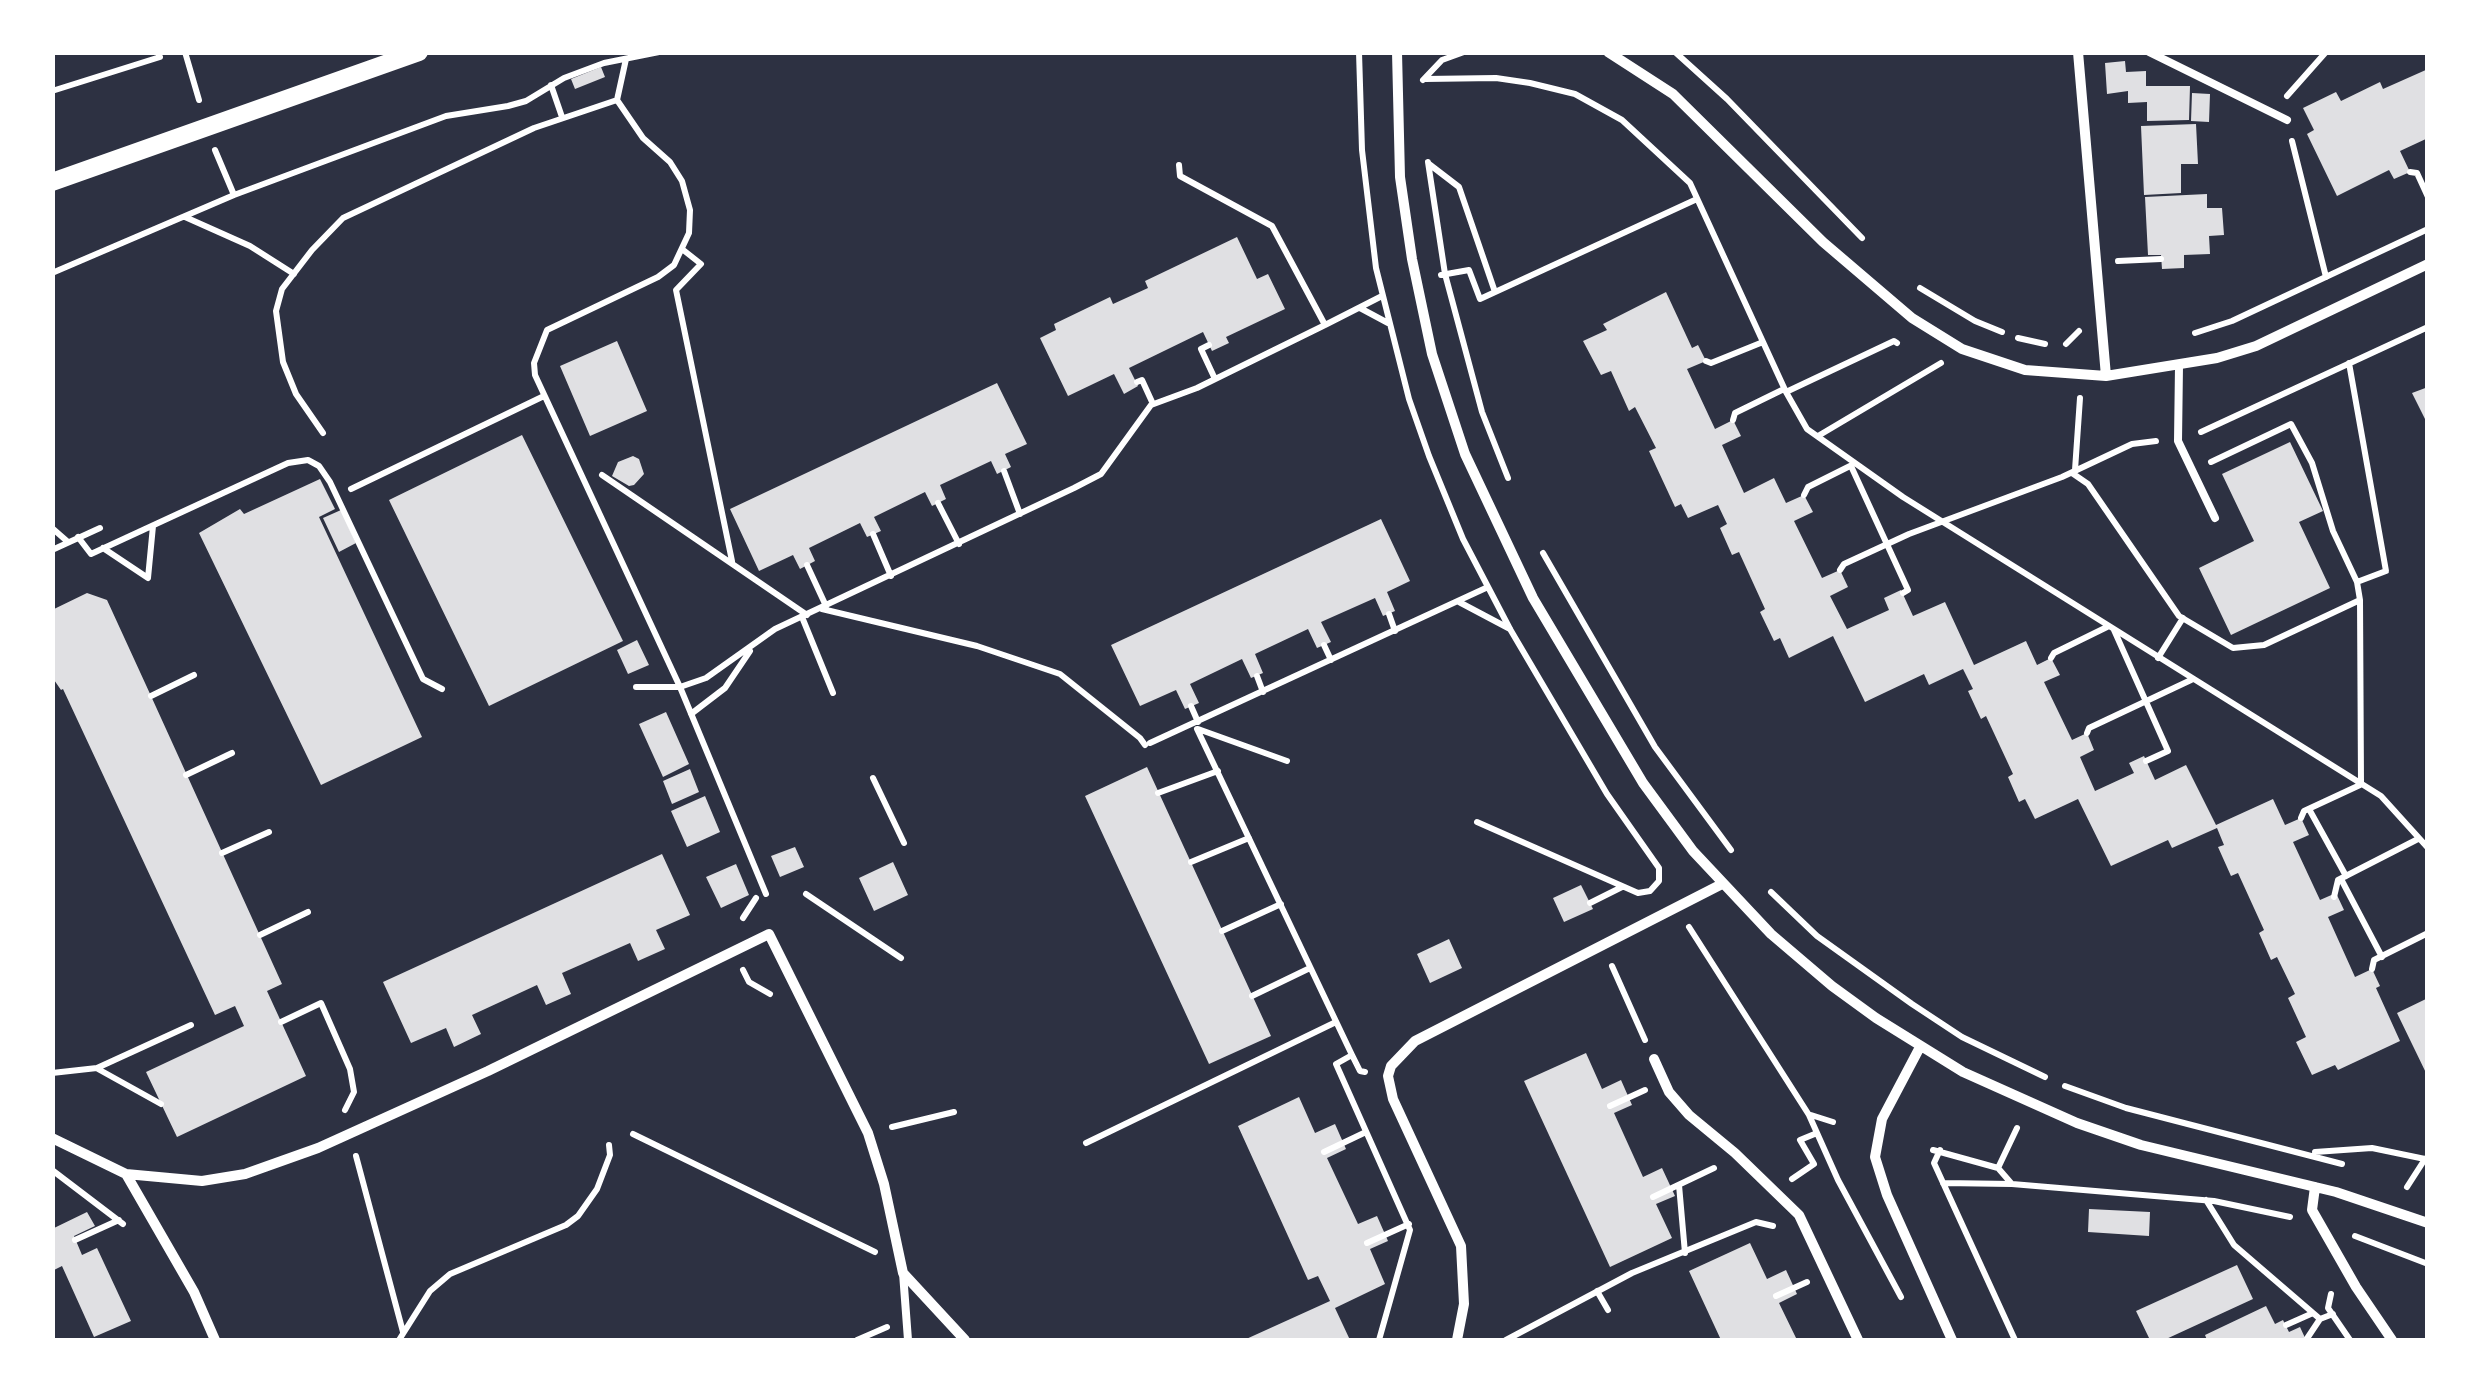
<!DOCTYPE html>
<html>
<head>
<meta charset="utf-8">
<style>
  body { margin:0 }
  #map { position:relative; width:2480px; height:1393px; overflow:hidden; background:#2d3142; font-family:Jost,sans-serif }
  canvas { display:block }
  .frame { position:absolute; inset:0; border:55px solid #fff; pointer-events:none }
</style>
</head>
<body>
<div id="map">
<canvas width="2480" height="1393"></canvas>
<div class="frame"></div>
</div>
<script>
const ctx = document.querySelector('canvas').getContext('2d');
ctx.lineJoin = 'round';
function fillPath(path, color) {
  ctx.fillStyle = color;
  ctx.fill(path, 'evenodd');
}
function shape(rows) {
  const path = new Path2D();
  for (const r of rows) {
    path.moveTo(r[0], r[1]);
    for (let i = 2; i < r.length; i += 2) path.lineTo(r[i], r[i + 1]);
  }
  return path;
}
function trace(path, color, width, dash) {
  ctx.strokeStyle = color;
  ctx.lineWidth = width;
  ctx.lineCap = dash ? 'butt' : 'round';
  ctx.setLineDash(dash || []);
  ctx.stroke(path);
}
fillPath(shape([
  [2125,61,2126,72,2146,71,2146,86,2190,86,2189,120,2147,121,2147,102,2128,103,2128,91,2107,94,2105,63],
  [601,67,605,77,575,89,571,79],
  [2428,69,2428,138,2400,151,2410,172,2394,179,2389,170,2337,196,2307,134,2314,130,2303,108,2336,92,2341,101,2380,82,2383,89],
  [2192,93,2210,94,2209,122,2191,121],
  [2196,124,2198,164,2181,164,2181,193,2144,195,2141,126],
  [2207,194,2207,208,2222,208,2224,235,2209,236,2210,254,2184,255,2184,268,2162,269,2161,255,2148,255,2145,197],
  [1237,237,1257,279,1268,274,1285,309,1226,337,1229,343,1212,351,1203,332,1129,368,1138,386,1124,394,1114,374,1068,396,1040,338,1056,330,1054,324,1110,297,1113,304,1148,288,1145,281],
  [1666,292,1692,348,1698,345,1706,361,1687,369,1715,429,1733,420,1741,436,1722,445,1744,493,1774,478,1786,503,1804,495,1813,512,1794,521,1822,578,1840,570,1848,587,1830,596,1847,629,1889,610,1884,598,1901,590,1913,616,1945,602,1974,665,2026,641,2037,665,2051,658,2060,675,2044,682,2072,740,2087,733,2094,750,2080,757,2095,791,2134,773,2129,763,2144,756,2155,780,2186,765,2216,825,2273,799,2285,825,2301,818,2309,835,2293,842,2320,900,2336,893,2344,910,2328,917,2355,977,2372,969,2380,986,2376,988,2400,1041,2338,1070,2335,1065,2312,1075,2296,1042,2306,1037,2288,998,2295,994,2277,957,2271,960,2259,933,2264,930,2238,873,2231,876,2218,847,2224,845,2217,828,2172,848,2168,840,2111,866,2078,799,2035,819,2025,799,2019,802,2008,777,2013,774,1986,716,1981,719,1968,691,1973,689,1963,669,1929,685,1924,674,1865,702,1833,636,1789,658,1780,638,1774,641,1760,612,1765,609,1739,552,1732,555,1720,528,1727,524,1718,505,1688,518,1681,504,1675,507,1649,451,1656,448,1635,407,1629,411,1611,371,1601,375,1583,341,1607,330,1603,324],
  [617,341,647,411,590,436,560,366],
  [997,383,1027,444,1005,454,1011,467,997,474,991,461,940,485,946,499,932,506,925,492,874,517,881,531,867,537,860,523,809,548,815,561,800,569,793,555,759,571,730,509],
  [2428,387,2428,425,2412,393],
  [522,435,623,641,489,706,389,500],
  [2290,442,2323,511,2299,522,2330,588,2231,635,2199,568,2254,541,2222,474],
  [633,456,639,459,644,474,634,485,629,486,612,476,618,462],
  [320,479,335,509,319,517,422,737,321,785,199,533,240,509,244,514],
  [341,510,356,543,339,552,323,518],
  [1381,519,1410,581,1387,592,1395,611,1383,616,1375,598,1321,622,1331,642,1317,648,1308,629,1255,654,1263,673,1251,678,1242,659,1190,684,1199,703,1185,709,1176,690,1140,706,1111,645],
  [87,593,107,600,151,696,282,984,267,991,306,1076,177,1137,146,1072,244,1026,235,1006,215,1015,63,689,61,690,52,677,52,610],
  [637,640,649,665,628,674,617,650],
  [666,712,689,764,663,777,639,724],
  [1147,767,1271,1036,1209,1064,1085,796],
  [690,769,699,792,672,804,663,781],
  [705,796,720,832,687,847,671,811],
  [795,847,804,867,780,877,771,856],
  [662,854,690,915,656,930,665,949,638,961,630,943,562,973,571,994,546,1005,537,985,472,1015,481,1034,454,1047,446,1028,411,1043,383,982],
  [893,862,908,895,874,911,859,878],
  [736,864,749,895,721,908,706,877],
  [1581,885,1593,909,1564,922,1553,898],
  [1449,939,1462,968,1430,983,1417,954],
  [2428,998,2428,1077,2397,1013],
  [1586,1053,1602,1089,1621,1080,1632,1105,1614,1113,1643,1177,1662,1168,1675,1196,1656,1204,1672,1238,1610,1267,1524,1081],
  [1299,1097,1315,1133,1335,1124,1346,1149,1327,1158,1358,1224,1377,1216,1388,1241,1370,1249,1385,1284,1335,1308,1350,1340,1244,1340,1330,1301,1318,1276,1308,1280,1238,1126],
  [2089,1209,2150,1212,2149,1236,2088,1232],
  [87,1212,95,1226,74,1236,82,1255,97,1248,131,1321,94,1337,62,1266,52,1271,52,1229],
  [1750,1243,1767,1279,1786,1270,1797,1294,1779,1303,1797,1340,1721,1340,1689,1271],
  [2237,1265,2253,1299,2164,1340,2150,1340,2136,1311],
  [2266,1306,2275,1324,2283,1320,2289,1332,2300,1327,2306,1340,2207,1340,2205,1335]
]), '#e0e0e3');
trace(shape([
  [185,52,199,100],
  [1359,52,1362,150,1376,268,1409,399,1429,456,1463,539,1510,629,1607,794,1659,868,1659,881,1650,891,1638,893,1477,822],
  [1675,52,1727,99,1862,238],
  [626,59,617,100,643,138,670,162,682,181,690,210,689,233,674,265,658,277,547,330,534,363,535,375,680,687,766,894],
  [1425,79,1496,78,1530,83,1575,94,1622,120,1690,183,1786,392,1807,429,1903,497,2381,796,2428,848],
  [1423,80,1442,60,1464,52],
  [551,85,562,117],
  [52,91,160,57,158,52],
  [2287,96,2326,52],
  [2292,141,2326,277],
  [215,150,234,195],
  [1428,162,1445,274,1482,412,1508,478],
  [1429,164,1459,187,1495,292],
  [1179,165,1180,176,1272,226,1325,325,1382,296],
  [2410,172,2417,173,2428,197],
  [185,217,250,246,294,274],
  [682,249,701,264,676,290,732,561],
  [2118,261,2161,259],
  [52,273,234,195,446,116,508,106,526,101,564,78,604,63,659,52],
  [1441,275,1469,270,1480,299,1697,199],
  [1920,288,1975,321,2002,332],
  [1360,308,1388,323],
  [2195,333,2232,321,2428,229],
  [2018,338,2045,344],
  [2066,344,2079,331],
  [1209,345,1201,349,1215,379],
  [1706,361,1711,363,1763,342],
  [2349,363,2386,571,2357,582],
  [1137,382,1142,380,1153,404],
  [1786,392,1894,341,1897,343],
  [1733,420,1735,413,1784,389],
  [2201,432,2428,327],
  [323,433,296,394,283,362,276,311,282,289,312,250,343,218,534,128,617,100],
  [1818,436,1941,363],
  [2211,462,2291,424,2312,463,2333,531,2357,582,2360,600],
  [1851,466,1908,590,1903,593],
  [2075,470,2080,398],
  [1004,471,1020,514],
  [2072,473,2088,484,2179,616,2233,648,2264,645,2360,600,2361,784],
  [602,475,807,615],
  [351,489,544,396],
  [1804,495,1808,487,1850,466],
  [938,503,959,544],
  [52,528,68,542],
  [873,534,891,576],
  [78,537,91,554,288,463,308,460,319,466,330,482,423,679,442,689],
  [103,548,148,578,153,526],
  [52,550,100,528],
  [1543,553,1655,747,1731,850],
  [807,565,826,606],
  [1840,570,1844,564,1909,534,2062,477,2132,444,2156,441],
  [1459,602,1510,629],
  [822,609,977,646,1060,674,1140,738,1145,745],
  [1389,614,1395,631],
  [802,617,833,693],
  [2114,630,2168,751,2146,761],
  [1324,645,1331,660],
  [2051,658,2054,653,2107,627],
  [2158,658,2183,618],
  [1257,676,1263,692],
  [636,687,680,687,706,678,775,629,1074,488,1101,474,1151,405,1197,388,1325,325],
  [151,696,194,675],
  [1191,706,1198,722],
  [691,714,725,688,750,651],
  [1197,729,1352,1055,1360,1071,1365,1072],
  [1198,729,1287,761],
  [2087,733,2089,728,2191,680],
  [1150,743,1488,587],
  [186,775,232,753],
  [873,778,904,843],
  [1158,793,1218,771],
  [2309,809,2346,876],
  [2301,818,2304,811,2360,785],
  [222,853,269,832],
  [1191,862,1249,838],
  [2341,879,2382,957],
  [1771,892,1817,936,1912,1004,1962,1037,2045,1077],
  [806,894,901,958],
  [2334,897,2338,880,2418,839],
  [1590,903,1622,887],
  [743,918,756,898],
  [1689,927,1809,1115,1838,1180,1901,1297],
  [1222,931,1281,904],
  [260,935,308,912],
  [1612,966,1645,1040],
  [2372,969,2374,960,2428,933],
  [743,970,749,982,770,994],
  [1252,996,1310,968],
  [281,1022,321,1003,350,1069,354,1092,345,1110],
  [1352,1055,1336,1064,1410,1230,1379,1340],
  [98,1069,161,1104],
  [52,1073,97,1068,191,1025],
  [2065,1086,2126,1108,2342,1164],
  [1610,1106,1645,1090],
  [1811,1115,1833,1122],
  [892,1127,954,1112],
  [633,1134,875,1252],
  [1086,1143,1336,1022],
  [1933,1150,1998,1168,2011,1183],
  [1940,1150,1934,1163,2015,1340],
  [1324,1152,1366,1132],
  [2315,1152,2372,1148,2425,1159],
  [356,1156,403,1332],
  [1998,1168,2017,1128],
  [52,1170,123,1224],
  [1792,1179,1814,1164,1800,1140,1817,1133],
  [1943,1183,2012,1184,2214,1201,2290,1217],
  [1679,1185,1685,1253],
  [2407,1187,2425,1159],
  [1653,1197,1714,1168],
  [2206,1200,2234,1245,2320,1319],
  [2355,1236,2428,1264],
  [75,1240,119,1220],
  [1367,1243,1409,1224],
  [1597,1291,1608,1310],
  [2331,1294,2328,1308,2350,1340],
  [1776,1296,1807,1282],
  [2286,1325,2313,1313],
  [399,1340,430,1291,450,1274,566,1225,578,1216,597,1189,610,1155,609,1145],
  [857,1340,887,1327],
  [1506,1340,1632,1273,1756,1222,1773,1226],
  [2306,1340,2320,1319,2333,1314]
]), '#fff', 6);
trace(shape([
  [2149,52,2287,120],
  [2179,366,2178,441,2215,518],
  [903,1273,908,1340]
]), '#fff', 8);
trace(shape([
  [1397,52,1400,177,1412,259,1432,354,1465,454,1533,598,1643,783,1693,851,1771,934,1832,986,1876,1018,1963,1072,2077,1123,2141,1145,2336,1192,2428,1223],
  [1608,52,1673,94,1823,242,1912,318,1962,349,2025,370,2106,376,2217,358,2256,346,2428,264],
  [2078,52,2106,376],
  [1920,1047,1882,1119,1875,1157,1887,1195,1952,1340],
  [1654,1059,1669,1092,1689,1115,1735,1153,1799,1215,1858,1340],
  [52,1138,126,1174,202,1181,245,1174,318,1148,488,1071,769,934,868,1133,884,1184,903,1273,965,1340],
  [126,1174,194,1292,215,1340],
  [2315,1187,2312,1210,2356,1287,2392,1340],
  [1457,1340,1464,1304,1461,1246,1393,1099,1388,1076,1391,1066,1415,1041,1722,884]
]), '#fff', 10);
trace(shape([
  [52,182,419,52]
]), '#fff', 18);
</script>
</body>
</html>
